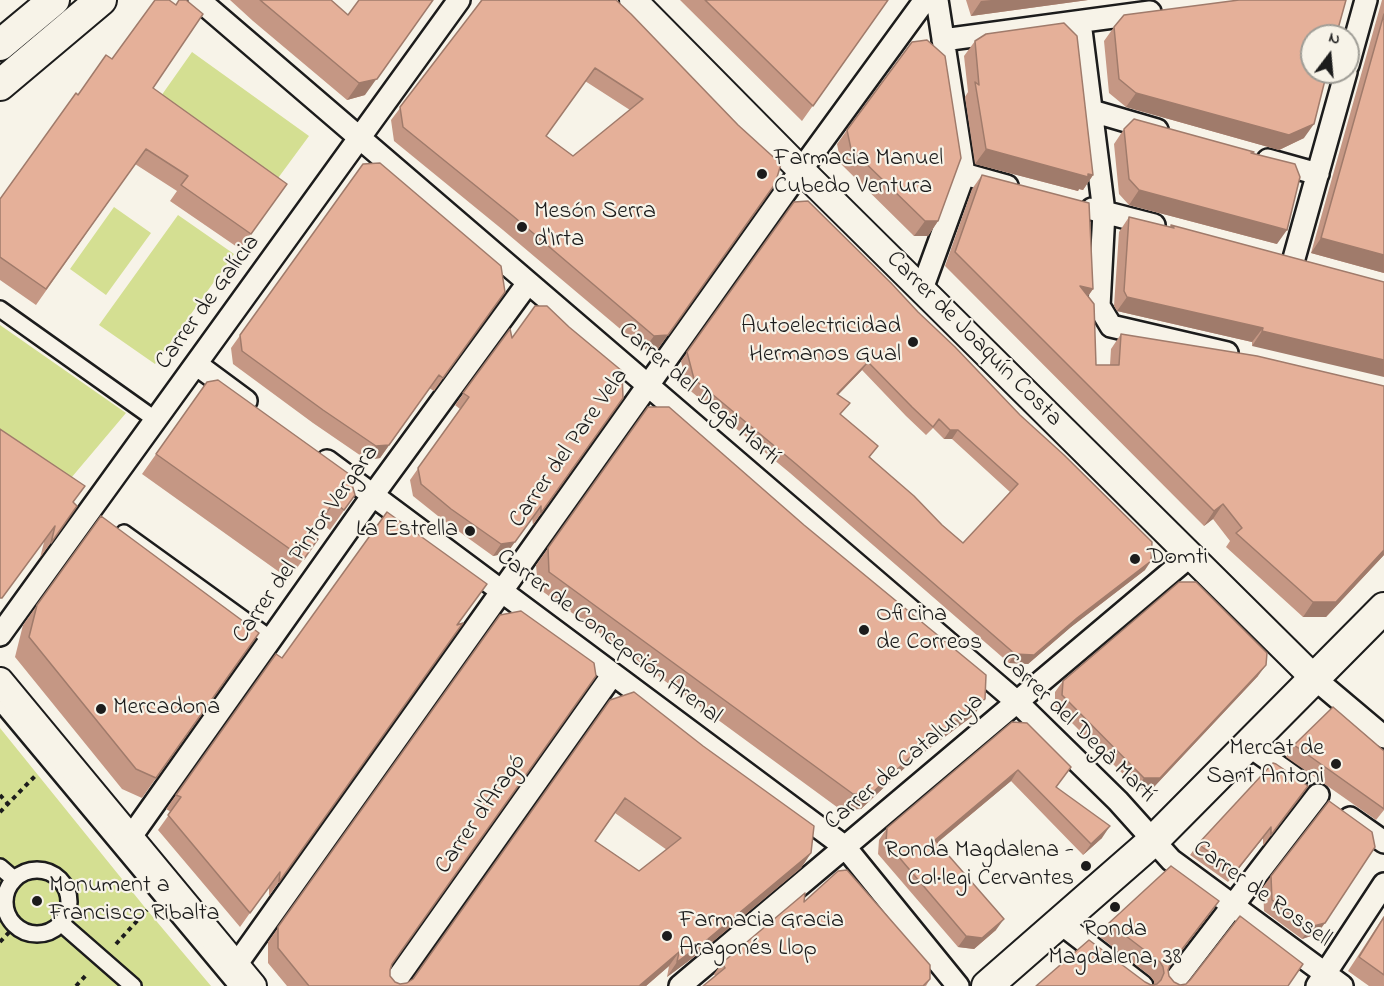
<!DOCTYPE html>
<html>
<head>
<meta charset="utf-8">
<style>
  body { margin:0 }
  #map { position:relative; width:1384px; height:986px; overflow:hidden; background:#f7f3e8; font-family:"Indie Flower",sans-serif }
  canvas { display:block }
  .north { position:absolute; left:1300px; top:24px; width:60px; height:60px; box-sizing:border-box; background:#f7f3e8; border:2px solid #9f9d96; border-radius:50%; rotate:16deg; font-size:16px; font-weight:700; line-height:24px; text-align:center; color:#1c1c1c }
  .north::after { content:''; display:block; margin:auto; width:21px; height:27px; background:#1c1c1c; clip-path:polygon(50% 0,100% 100%,50% 72%,0 100%) }
</style>
</head>
<body>
<div id="map">
<canvas width="1384" height="986"></canvas>
<div class="north">N</div>
</div>
<script>
const ctx = document.querySelector('canvas').getContext('2d');
ctx.lineJoin = 'round';
function fillPath(path, color) {
  ctx.fillStyle = color;
  ctx.fill(path, 'evenodd');
}
function shape(rows) {
  const path = new Path2D();
  for (const r of rows) {
    if (r.length === 3) {
      path.moveTo(r[0] + r[2], r[1]);
      path.arc(r[0], r[1], r[2], 0, 2 * Math.PI);
      continue;
    }
    path.moveTo(r[0], r[1]);
    for (let i = 2; i < r.length; i += 2) path.lineTo(r[i], r[i + 1]);
  }
  return path;
}
function trace(path, color, width, dash) {
  ctx.strokeStyle = color;
  ctx.lineWidth = width;
  ctx.lineCap = dash ? 'butt' : 'round';
  ctx.setLineDash(dash || []);
  ctx.stroke(path);
}
function drawText(font, color, halo, rows, align = 'center') {
  ctx.font = font + ' "Indie Flower",sans-serif';
  ctx.lineWidth = 4.5;
  ctx.setLineDash([]);
  ctx.textBaseline = 'middle';
  ctx.strokeStyle = halo;
  ctx.fillStyle = color;
  for (const [text, x, y, turn = 0] of rows) {
    ctx.save();
    ctx.translate(x, y);
    ctx.rotate((+turn || 0) * Math.PI / 180);
    ctx.textAlign = isNaN(turn) ? turn : align;
    if (halo) ctx.strokeText(text, 0, 0);
    ctx.fillText(text, 0, 0);
    ctx.restore();
  }
}
fillPath(shape([
  [192,52,309,136,270,189,154,106],
  [114,207,151,233,106,295,70,269],
  [178,215,234,254,155,364,99,325],
  [0,325,126,413,66,484,0,440],
  [0,728,147,910,211,986,0,986]
]), '#d4df92');
const service = shape([
  [0,706,234,986]
]);
const pedestrian = shape([
  [0,309,156,420],
  [124,533,271,639],
  [0,867,14,879],
  [37,902,32],
  [62,924,133,986]
]);
const minor = shape([
  [199,0,1017,702,1118,801,1171,860,1342,986],
  [1080,22,1104,212,1099,306,1111,326,1227,353],
  [943,40,1150,12],
  [1348,65,1366,0],
  [1092,111,1157,130],
  [1268,160,1318,174],
  [964,174,1007,186],
  [1092,209,1154,225],
  [1293,262,1346,72],
  [922,289,964,174,937,0],
  [196,364,246,401],
  [327,461,845,847,958,986],
  [0,635,459,0],
  [1314,678,1384,737],
  [1248,745,1296,779],
  [1350,818,1384,842],
  [130,838,373,495,528,283],
  [1059,922,1142,986],
  [236,965,801,170,925,0],
  [392,986,613,674],
  [680,986,1190,556],
  [1171,986,1318,795],
  [1317,986,1384,884]
]);
const tertiary = shape([
  [633,0,801,170,1314,678],
  [0,681,253,986]
]);
const secondary = shape([
  [0,45,54,0],
  [0,85,101,0],
  [987,986,1154,840,1384,608]
]);
trace(service, '#1c1c1c', 15);
trace(pedestrian, '#1c1c1c', 20);
trace(minor, '#1c1c1c', 26);
trace(tertiary, '#1c1c1c', 30);
trace(secondary, '#1c1c1c', 34);
trace(shape([
  [0,795,8,804],
  [0,812,37,774],
  [0,942,15,926],
  [116,944,147,910],
  [76,986,88,973]
]), '#1c1c1c', 4, [4.5, 4.5]);
trace(service, '#f7f3e8', 10);
trace(pedestrian, '#f7f3e8', 15);
trace(minor, '#f7f3e8', 21);
trace(tertiary, '#f7f3e8', 26);
trace(secondary, '#f7f3e8', 30);
fillPath(shape([
  [230,0,331,0,365,95,347,100,253,21],
  [481,0,616,0,738,125,658,349,644,349,503,230,394,141,391,120,473,12],
  [585,81,630,110,573,156,546,136],
  [680,0,888,0,802,121],
  [966,0,1088,0,971,16],
  [1382,0,1384,0,1384,273,1311,253],
  [1114,27,1304,138,1279,150,1126,107,1109,93,1104,41],
  [975,41,1093,175,1083,190,1079,189,1078,191,975,164,965,97,968,92,964,56],
  [78,95,287,184,240,249,170,201,177,191,135,164,36,305,0,280,0,199],
  [1124,129,1252,154,1277,244,1129,205,1119,194,1114,144],
  [847,130,938,221,928,236,914,236,841,164,837,144],
  [363,164,505,292,434,391,429,388,380,458,367,460,313,423,233,364,231,348],
  [982,175,1093,289,1088,296,1096,365,1110,365,1111,349,1121,334,1384,386,1384,555,1326,617,1303,617,1226,547,1230,541,1213,519,1204,526,945,266,972,189],
  [794,202,1145,570,1071,627,1028,664,1009,663,790,473,687,388,681,361],
  [862,370,906,416,926,435,933,428,944,439,952,439,1010,492,963,543,942,525,870,457,841,415,838,395],
  [1129,217,1169,227,1171,225,1384,282,1252,346,1252,342,1117,311,1114,306,1119,232],
  [510,329,512,338,623,398,533,525,532,517,507,553,493,556,443,520,413,496,410,480,460,409,455,405],
  [207,382,355,495,330,530,319,522,311,534,318,539,289,579,142,474],
  [648,407,974,715,911,762,861,809,841,810,538,588,536,565],
  [0,429,73,503,77,506,40,558,44,542],
  [37,605,259,633,142,798,122,789,15,657,23,625],
  [500,615,390,970,390,976,395,982,400,984,407,983,413,979,610,700,811,853,801,868,698,954,667,977,669,966,646,986,287,986,268,963,268,942],
  [615,813,667,850,639,871,595,841],
  [463,623,269,896,269,886,240,927,158,830,171,812,166,809,276,654,282,658],
  [1258,676,1152,789,1137,788,1055,706,1055,692,1063,681],
  [1012,722,1057,788,1102,838,1083,855,1011,781,937,843,996,930,974,949,958,947,878,854,879,840,887,828],
  [1294,745,1384,751,1384,810,1376,820,1286,757],
  [1308,786,1263,846,1263,838,1228,882,1190,855,1198,844],
  [1271,876,1317,934,1302,939,1264,911,1263,887],
  [804,902,930,979,926,986,703,986,715,976,714,974,722,963],
  [1209,915,1169,967,1168,970,1169,976,1174,982,1180,985,1036,986,1145,982,1151,985,1154,984,1154,981,1150,976,1100,937,1109,923],
  [1384,916,1384,986,1369,986,1348,971]
]), '#c59784');
fillPath(shape([
  [433,0,365,95,347,100,359,83],
  [991,0,1088,0,971,16,981,1],
  [1136,93,1314,124,1304,138,1279,150,1126,107],
  [986,149,1088,174,1093,175,1083,190,1079,189,1078,191,975,164],
  [1139,190,1287,230,1277,244,1129,205],
  [766,198,658,349,644,349,654,336],
  [925,221,938,221,928,236,914,236],
  [1321,238,1384,255,1384,273,1311,253],
  [1080,286,1093,289,1083,303],
  [1127,297,1263,328,1252,342,1117,311],
  [1262,331,1384,360,1384,377,1252,346],
  [868,362,862,370,830,403,837,394],
  [439,375,380,458,367,460,376,446],
  [950,430,958,430,952,439,944,439],
  [1223,504,1213,519,1204,526,1214,511],
  [541,506,507,553,493,556,501,544],
  [1384,550,1384,555,1326,617,1303,617,1313,602],
  [1151,561,1145,570,1071,627,1028,664,1009,663,1015,654,1077,618],
  [1266,665,1258,676,1152,789,1137,788,1144,778],
  [985,699,974,715,911,762,861,809,841,810,853,794,922,746],
  [1018,770,1011,781,927,851,935,840],
  [1308,786,1300,798,1263,846,1271,835],
  [1110,826,1102,838,1083,855,1091,844],
  [1271,827,1263,838,1228,882,1236,871],
  [811,853,801,868,698,954,667,977,677,962],
  [1219,901,1209,915,1164,974,1170,965],
  [1004,919,996,930,974,949,958,947,966,936],
  [1325,923,1317,934,1302,939,1310,927],
  [679,952,669,966,646,986,639,986]
]), '#a07b6b');
const building = shape([
  [155,0,169,0,176,5,179,0,186,0,203,14,153,88,287,184,251,234,181,185,188,176,146,149,46,289,0,257,0,199,76,93,78,95,106,55,112,59,155,0],
  [260,0,331,0,348,15,359,0,433,0,377,79,359,83,260,0],
  [482,0,616,0,631,14,738,125,781,164,775,184,668,335,654,336,513,216,403,127,400,107,482,0],
  [595,68,643,99,573,156,546,136,595,68],
  [705,0,888,0,813,106,705,0],
  [1239,0,1346,0,1336,36,1312,36,1312,72,1327,72,1314,124,1289,135,1136,93,1119,79,1114,27,1124,15,1239,0],
  [1384,14,1384,255,1321,238,1384,14],
  [1064,23,1077,36,1093,175,1088,174,1088,177,986,149,975,82,979,85,975,41,986,34,1064,23],
  [927,40,945,56,961,158,938,221,925,221,851,149,847,130,912,42,927,40],
  [1134,119,1254,152,1251,153,1295,164,1300,177,1287,230,1139,190,1129,179,1124,129,1134,119],
  [380,163,501,266,505,292,443,378,439,375,389,445,376,446,323,410,242,351,240,335,363,164,380,163],
  [982,175,1089,203,1093,289,1080,286,1094,304,1096,365,1119,365,1121,334,1257,356,1384,386,1384,550,1336,602,1313,602,1236,533,1242,528,1223,504,1214,511,955,252,982,175],
  [808,201,891,283,918,312,955,347,1020,415,1064,455,1152,542,1151,561,1077,618,1034,655,1015,654,796,464,694,379,687,352,794,202,808,201],
  [868,362,912,407,933,427,939,419,950,430,958,430,1018,484,963,543,942,525,914,496,869,457,878,446,840,414,850,403,837,394,868,362],
  [1129,217,1174,228,1171,225,1384,282,1384,360,1262,331,1263,328,1127,297,1124,291,1129,217],
  [535,306,547,306,569,327,622,371,623,398,541,513,541,506,515,542,501,544,451,509,421,484,418,468,469,397,463,393,510,329,512,338,535,306],
  [218,380,349,474,355,495,344,510,334,502,311,534,318,539,304,559,156,454,207,382,218,380],
  [648,407,669,407,804,525,986,675,985,699,922,746,872,793,853,794,549,572,548,548,648,407],
  [0,429,85,486,73,502,77,506,51,543,55,526,2,598,0,598,0,429],
  [387,512,487,584,457,625,463,623,279,882,280,872,250,913,168,815,181,797,176,795,276,654,282,658,387,512],
  [101,516,259,633,156,778,136,769,29,637,37,605,101,516],
  [1179,582,1196,582,1267,653,1266,665,1160,778,1144,778,1062,695,1063,681,1179,582],
  [521,611,594,663,596,676,392,964,390,970,390,976,395,982,400,984,407,983,413,979,610,700,634,692,703,746,814,826,811,853,708,939,677,962,679,952,639,986,309,986,278,948,278,927,500,615,521,611],
  [625,798,681,838,639,871,595,841,625,798],
  [1333,707,1384,751,1384,809,1294,745,1333,707],
  [1012,722,1027,723,1071,767,1056,787,1110,826,1091,844,1018,770,935,840,1004,919,982,938,966,936,886,842,887,828,1012,722],
  [1273,763,1276,764,1308,786,1271,835,1271,827,1236,871,1198,844,1273,763],
  [1329,801,1372,832,1375,847,1325,923,1310,927,1272,900,1271,876,1329,801],
  [1171,866,1219,901,1170,965,1168,970,1169,976,1174,982,1180,985,1186,984,1190,980,1240,916,1303,964,1288,986,1036,986,1089,940,1145,982,1151,985,1157,984,1161,980,1164,973,1163,967,1160,962,1109,923,1171,866],
  [847,870,930,965,930,979,923,986,703,986,725,968,722,963,805,893,804,902,838,871,847,870],
  [1384,917,1384,975,1359,957,1384,917]
]);
fillPath(building, '#e5b099');
trace(building, '#a07b6b', 1.5);
for (const [x, y, r, color] of [
  [762,174,6,"#1c1c1c"],
  [522,227,6,"#1c1c1c"],
  [913,342,6,"#1c1c1c"],
  [470,531,6,"#1c1c1c"],
  [1135,559,6,"#1c1c1c"],
  [864,630,6,"#1c1c1c"],
  [101,709,6,"#1c1c1c"],
  [1336,764,6,"#1c1c1c"],
  [1086,866,6,"#1c1c1c"],
  [37,901,6,"#1c1c1c"],
  [1115,907,6,"#1c1c1c"],
  [667,936,6,"#1c1c1c"]
]) {
  const dot = new Path2D();
  dot.arc(x, y, r, 0, 2 * Math.PI);
  ctx.fillStyle = color;
  ctx.fill(dot);
  trace(dot, '#f7f3e8', 2);
}
drawText('24px', '#1c1c1c', '#f7f3e8', [
  ["Farmacia Manuel",774,160],
  ["Cubedo Ventura",774,188],
  ["Mesón Serra",534,213],
  ["d'Irta",534,241],
  ["Autoelectricidad",901,328,"right"],
  ["Hermanos Gual",901,356,"right"],
  ["La Estrella",458,531,"right"],
  ["Domti",1147,559],
  ["Oficina",876,616],
  ["de Correos",876,644],
  ["Mercadona",113,709],
  ["Mercat de",1324,750,"right"],
  ["Sant Antoni",1324,778,"right"],
  ["Ronda Magdalena -",1074,852,"right"],
  ["Col·legi Cervantes",1074,880,"right"],
  ["Monument a",49,887],
  ["Francisco Ribalta",49,915],
  ["Farmacia Gracia",679,922],
  ["Aragonés Llop",679,950],
  ["Ronda",1115,931,"center"],
  ["Magdalena, 38",1115,959,"center"]
], 'left');
drawText('24px', '#1c1c1c', '#f7f3e8', [
  ["Carrer de Galícia",209,303,-54],
  ["Carrer de Joaquín Costa",973,340,45],
  ["Carrer del Degà Martí",698,395,41],
  ["Carrer del Pare Vela",570,449,-55],
  ["Carrer del Pintor Vergara",307,545,-55],
  ["Carrer de Concepción Arenal",608,638,37],
  ["Carrer del Degà Martí",1077,729,44],
  ["Carrer de Catalunya",905,763,-40],
  ["Carrer d'Aragó",482,815,-55],
  ["Carrer de Rossell",1261,895,36]
]);
</script>
</body>
</html>
